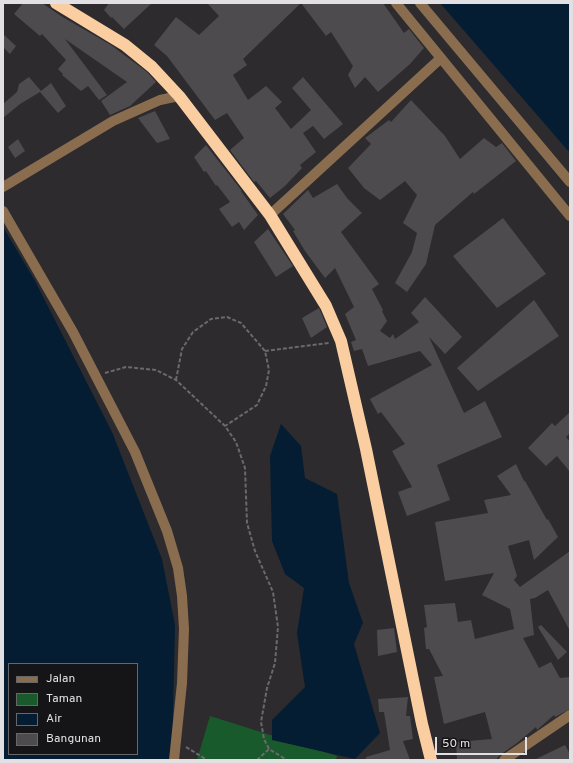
<!DOCTYPE html>
<html>
<head>
<meta charset="utf-8">
<style>
  body { margin:0 }
  #map { position:relative; width:573px; height:763px; overflow:hidden; background:#2d2b2e; font-family:Overpass,sans-serif }
  canvas { display:block }
  .frame { position:absolute; inset:0; border:4px solid #e2e0e3; pointer-events:none }
  .legend { position:absolute; left:8px; top:663px; width:130px; height:92px; box-sizing:border-box; background:#151416; border:1px solid #676668; margin:0; padding:5px 7px; list-style:none; font-size:12px; color:#e2e0e3 }
  .legend li { display:flex; align-items:center; gap:8px; height:20px }
  .legend b { width:20px; border:1px solid #676668 }
  .scale { position:absolute; left:435px; top:737px; width:92px; height:18px; box-sizing:border-box; border:2px solid #e2e0e3; border-top:0; padding-left:5px; font-size:12px; line-height:14px; white-space:nowrap; color:#e2e0e3; -webkit-text-stroke:3px #151416; paint-order:stroke }
</style>
</head>
<body>
<div id="map">
<canvas width="573" height="763"></canvas>
<div class="frame"></div>
<ul class="legend">
<li><b style="height:5px;background:#8a6d4f"></b>Jalan</li>
<li><b style="height:11px;background:#195a2c"></b>Taman</li>
<li><b style="height:11px;background:#051d32"></b>Air</li>
<li><b style="height:11px;background:#4d4b4e"></b>Bangunan</li>
</ul>
<div class="scale">50 m</div>
</div>
<script>
const ctx = document.querySelector('canvas').getContext('2d');
ctx.lineJoin = 'round';
function fillPath(path, color) {
  ctx.fillStyle = color;
  ctx.fill(path, 'evenodd');
}
function shape(rows) {
  const path = new Path2D();
  for (const r of rows) {
    path.moveTo(r[0], r[1]);
    for (let i = 2; i < r.length; i += 2) path.lineTo(r[i], r[i + 1]);
  }
  return path;
}
function trace(path, color, width, dash) {
  ctx.strokeStyle = color;
  ctx.lineWidth = width;
  ctx.lineCap = dash ? 'butt' : 'round';
  ctx.setLineDash(dash || []);
  ctx.stroke(path);
}
fillPath(shape([
  [210,716,337,756,336,760,197,760]
]), '#195a2c');
fillPath(shape([
  [440,3,570,3,570,153],
  [3,227,34,279,112,432,162,559,175,625,172,760,3,760],
  [9,664,137,664,137,754,9,754],
  [281,424,301,446,305,478,337,494,349,583,363,623,354,644,380,733,355,759,272,740,272,720,305,687,297,633,304,588,285,574,272,541,270,456]
]), '#051d32');
fillPath(shape([
  [23,3,42,3,61,16,111,45,147,72,156,82,130,106,110,115,101,101,127,82,65,39,107,95,99,100,88,86,81,91,62,75,63,74,58,69,66,60,42,34,40,36,14,14],
  [109,3,152,3,124,29,112,17,111,18,104,10],
  [207,3,383,3,404,33,409,29,424,48,410,64,378,92,365,77,355,88,348,75,353,66,331,32,326,36,301,3,243,59,247,65,233,75,248,100,266,86,282,102,275,108,291,129,311,110,292,88,303,77,343,124,324,139,313,126,303,133,316,152,300,165,302,168,285,186,270,198,256,181,254,182,230,150,244,138,227,113,215,120,167,56,154,45,176,17,199,35,219,16],
  [3,34,16,46,10,54,3,47],
  [29,77,41,91,51,83,66,106,58,113,40,92,20,104,3,118,3,104,17,92,19,84],
  [411,100,445,136,460,159,484,138,496,147,502,143,516,161,474,194,473,192,435,225,426,264,407,292,395,283,412,252,417,233,403,223,417,195,405,181,380,200,364,188,348,168,371,144,365,138,389,120,391,122],
  [155,111,170,139,157,143,138,118],
  [18,139,25,151,15,158,8,147],
  [206,145,242,191,241,191,258,215,244,230,239,222,232,227,219,209,230,202,217,185,216,186,206,171,204,172,194,157],
  [337,184,347,198,362,213,341,232,379,284,372,289,383,310,382,311,387,321,380,331,390,338,393,334,395,339,419,322,411,313,425,297,462,337,445,354,429,337,464,413,485,401,502,437,437,465,450,500,407,516,398,492,412,487,392,451,405,444,381,412,378,414,370,399,432,365,420,351,368,366,362,349,354,351,351,342,356,340,345,314,354,307,335,268,325,278,305,251,293,231,295,230,283,214,308,190,313,198],
  [503,218,546,274,497,308,453,256],
  [268,229,293,266,276,277,254,242],
  [534,300,559,336,478,391,457,368],
  [319,308,327,327,311,338,302,318],
  [570,412,570,433,566,437,570,442,570,472,557,456,546,466,528,448,552,423,555,426],
  [516,464,524,481,525,481,547,520,548,519,558,537,534,560,529,540,508,546,517,576,514,580,520,587,570,551,570,631,548,590,535,598,530,599,534,635,523,638,539,668,551,662,560,678,570,677,570,709,555,717,554,715,537,730,536,727,517,743,500,755,496,760,457,760,456,742,492,739,485,712,444,724,434,677,443,676,429,649,426,649,424,628,427,627,424,605,455,603,458,622,471,620,475,639,514,629,510,609,482,595,494,573,445,581,435,522,488,513,484,500,511,495,497,476],
  [541,625,567,652,558,660,538,627],
  [394,628,397,652,378,656,377,630],
  [408,697,406,716,410,716,413,739,403,741,410,760,366,760,366,757,390,750,384,712,379,712,378,699],
  [565,745,570,754,570,760,534,760]
]), '#4d4b4e');
trace(shape([
  [265,351,329,343],
  [105,373,126,367,156,370,176,380,225,426,236,442,245,468,247,523,255,551,273,592,278,627,275,663,267,688,261,722,264,739,269,749,287,760],
  [176,380,182,349,193,332,211,319,227,317,241,323,265,351,269,370,266,386,257,405,225,426],
  [186,747,207,760],
  [257,760,269,749]
]), '#6b696c', 2, [4, 2]);
trace(shape([
  [396,3,570,216],
  [420,3,570,182],
  [3,187,113,121,160,100,179,96],
  [3,211,73,332,135,452,167,531,178,568,182,596,184,629,182,683,174,760],
  [270,215,441,58],
  [504,760,570,715]
]), '#8a6d4f', 10);
trace(shape([
  [56,3,125,45,152,67,179,96,270,215,326,306,341,341,366,449,422,724,431,760]
]), '#facea1', 12);
</script>
</body>
</html>
